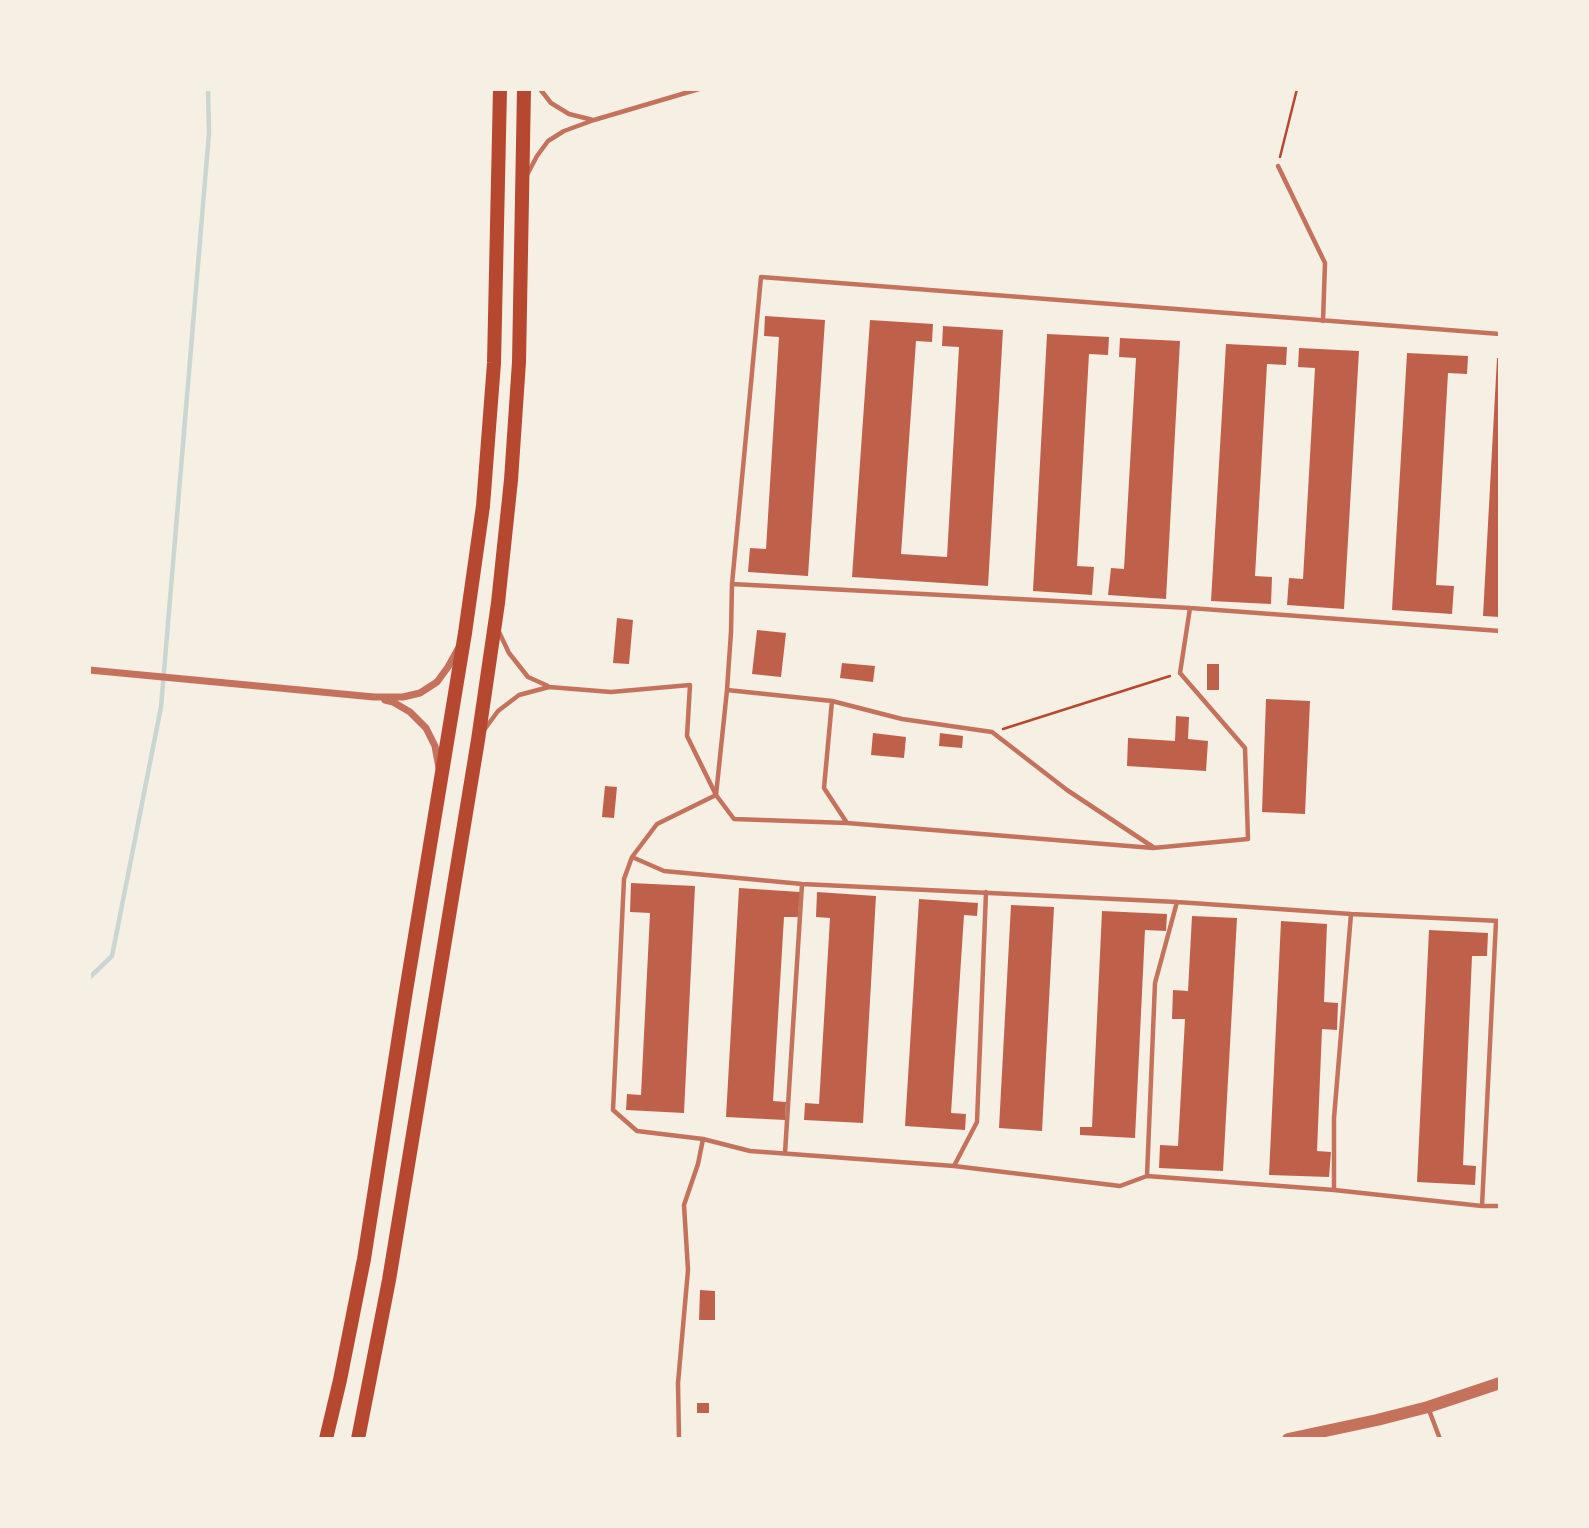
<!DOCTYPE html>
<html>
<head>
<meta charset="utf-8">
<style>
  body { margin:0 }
  #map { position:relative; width:1589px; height:1528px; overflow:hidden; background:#f6efe4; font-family:"Nunito Sans",sans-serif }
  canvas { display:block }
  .frame { position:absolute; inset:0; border:91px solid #f6efe4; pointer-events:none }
</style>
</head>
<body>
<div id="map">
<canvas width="1589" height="1528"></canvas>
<div class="frame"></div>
</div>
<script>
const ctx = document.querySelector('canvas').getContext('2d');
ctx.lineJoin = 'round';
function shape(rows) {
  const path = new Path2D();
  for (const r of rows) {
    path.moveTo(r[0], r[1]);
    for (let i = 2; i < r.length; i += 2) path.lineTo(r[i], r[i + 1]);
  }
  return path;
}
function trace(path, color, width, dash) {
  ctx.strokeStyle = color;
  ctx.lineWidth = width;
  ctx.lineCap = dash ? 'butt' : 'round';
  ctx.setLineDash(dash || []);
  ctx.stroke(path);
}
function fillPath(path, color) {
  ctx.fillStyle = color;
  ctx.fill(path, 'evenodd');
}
trace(shape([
  [89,978,112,956,161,707,209,133,208,89]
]), '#c9d6d2', 4.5);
fillPath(shape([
  [765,316,825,320,808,576,748,572,750,548,766,549,779,337,764,336],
  [870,320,933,324,932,342,916,341,901,554,947,557,959,347,942,346,943,326,1003,330,988,586,852,577],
  [1047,334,1109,337,1108,355,1089,354,1077,566,1094,567,1092,595,1033,591],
  [1120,338,1180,341,1166,599,1108,595,1111,568,1124,569,1136,358,1119,357],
  [1226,344,1287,347,1286,365,1267,364,1255,576,1272,577,1271,604,1211,601],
  [1299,348,1359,351,1344,609,1287,605,1289,578,1303,579,1315,368,1298,367],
  [1407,353,1468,356,1467,374,1448,373,1436,585,1454,586,1452,614,1392,610],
  [1497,358,1500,358,1500,617,1483,616],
  [617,618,633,620,629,664,613,663],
  [757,630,786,633,781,677,752,674],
  [842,663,875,666,873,682,840,678],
  [1207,664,1219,664,1219,690,1207,690],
  [1266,699,1310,701,1305,814,1262,812],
  [1176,716,1189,717,1188,739,1208,741,1206,771,1127,766,1128,738,1175,741],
  [873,733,906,737,904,758,871,755],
  [940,733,963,736,962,748,939,746],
  [605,786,617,787,614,818,602,817],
  [631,883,695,886,684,1113,626,1110,627,1094,641,1095,650,913,630,912],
  [739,888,800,892,798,917,784,917,773,1101,786,1102,785,1120,726,1117],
  [817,892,876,896,863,1123,804,1120,805,1103,819,1104,830,918,816,917],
  [919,899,978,903,977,916,964,915,951,1113,966,1114,965,1130,905,1126],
  [1011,905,1054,907,1042,1131,999,1128],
  [1102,911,1167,914,1166,931,1145,930,1135,1138,1080,1135,1080,1127,1092,1127],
  [1192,916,1237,918,1223,1171,1159,1168,1160,1145,1178,1146,1185,1019,1172,1019,1173,990,1188,991],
  [1281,921,1327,924,1324,1002,1338,1003,1337,1030,1322,1029,1317,1151,1331,1152,1329,1177,1269,1175],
  [1429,930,1488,933,1487,956,1472,956,1463,1165,1476,1166,1475,1185,1417,1182],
  [700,1290,715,1291,715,1320,699,1320],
  [697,1403,709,1403,709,1413,697,1413]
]), '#bf614a');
trace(shape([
  [1280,157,1297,89],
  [1003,729,1170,676]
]), '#b5482f', 2.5);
trace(shape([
  [540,89,551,103,569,114,593,120],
  [1278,166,1325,263,1323,321],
  [528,173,537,156,548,141,564,131,594,120,699,89],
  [732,584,1190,608,1500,631],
  [499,632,509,653,528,677,548,686],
  [727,690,731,632,732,584,761,277,1500,334],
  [832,701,727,690,716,795,657,824,632,857,664,871,802,884,1177,902,1351,914,1500,921],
  [484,730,498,711,519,695,549,687,611,692,690,685,687,736,716,795,734,819,847,823,1153,848,1248,839,1245,748,1180,673,1190,608],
  [847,823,824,788,832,701,902,719,992,732,1067,790,1153,847],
  [632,857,624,879,613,1110,637,1131,703,1139,750,1151,954,1166,1120,1186,1147,1176,1334,1190,1482,1206,1500,1206],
  [785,1153,802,884],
  [954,1166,977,1122,986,892],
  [1147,1176,1155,983,1177,902],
  [1334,1190,1334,1118,1351,914],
  [1482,1206,1496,921],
  [1429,1410,1440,1439],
  [679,1439,678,1383,688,1270,684,1205,698,1164,703,1139]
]), '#c5725c', 4.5);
trace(shape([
  [89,670,374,697,403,697,420,693,437,682,448,667,458,649],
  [385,700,393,702,410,712,426,728,435,746,439,768]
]), '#c5725c', 7);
trace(shape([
  [1288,1439,1377,1420,1428,1407,1500,1383]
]), '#c5725c', 12);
trace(shape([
  [326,1439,340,1380,364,1259,405,997,465,633,483,506,494,363,500,89],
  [358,1439,389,1280,478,740,498,603,511,480,519,362,524,89]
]), '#b5482f', 14);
</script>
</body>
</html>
